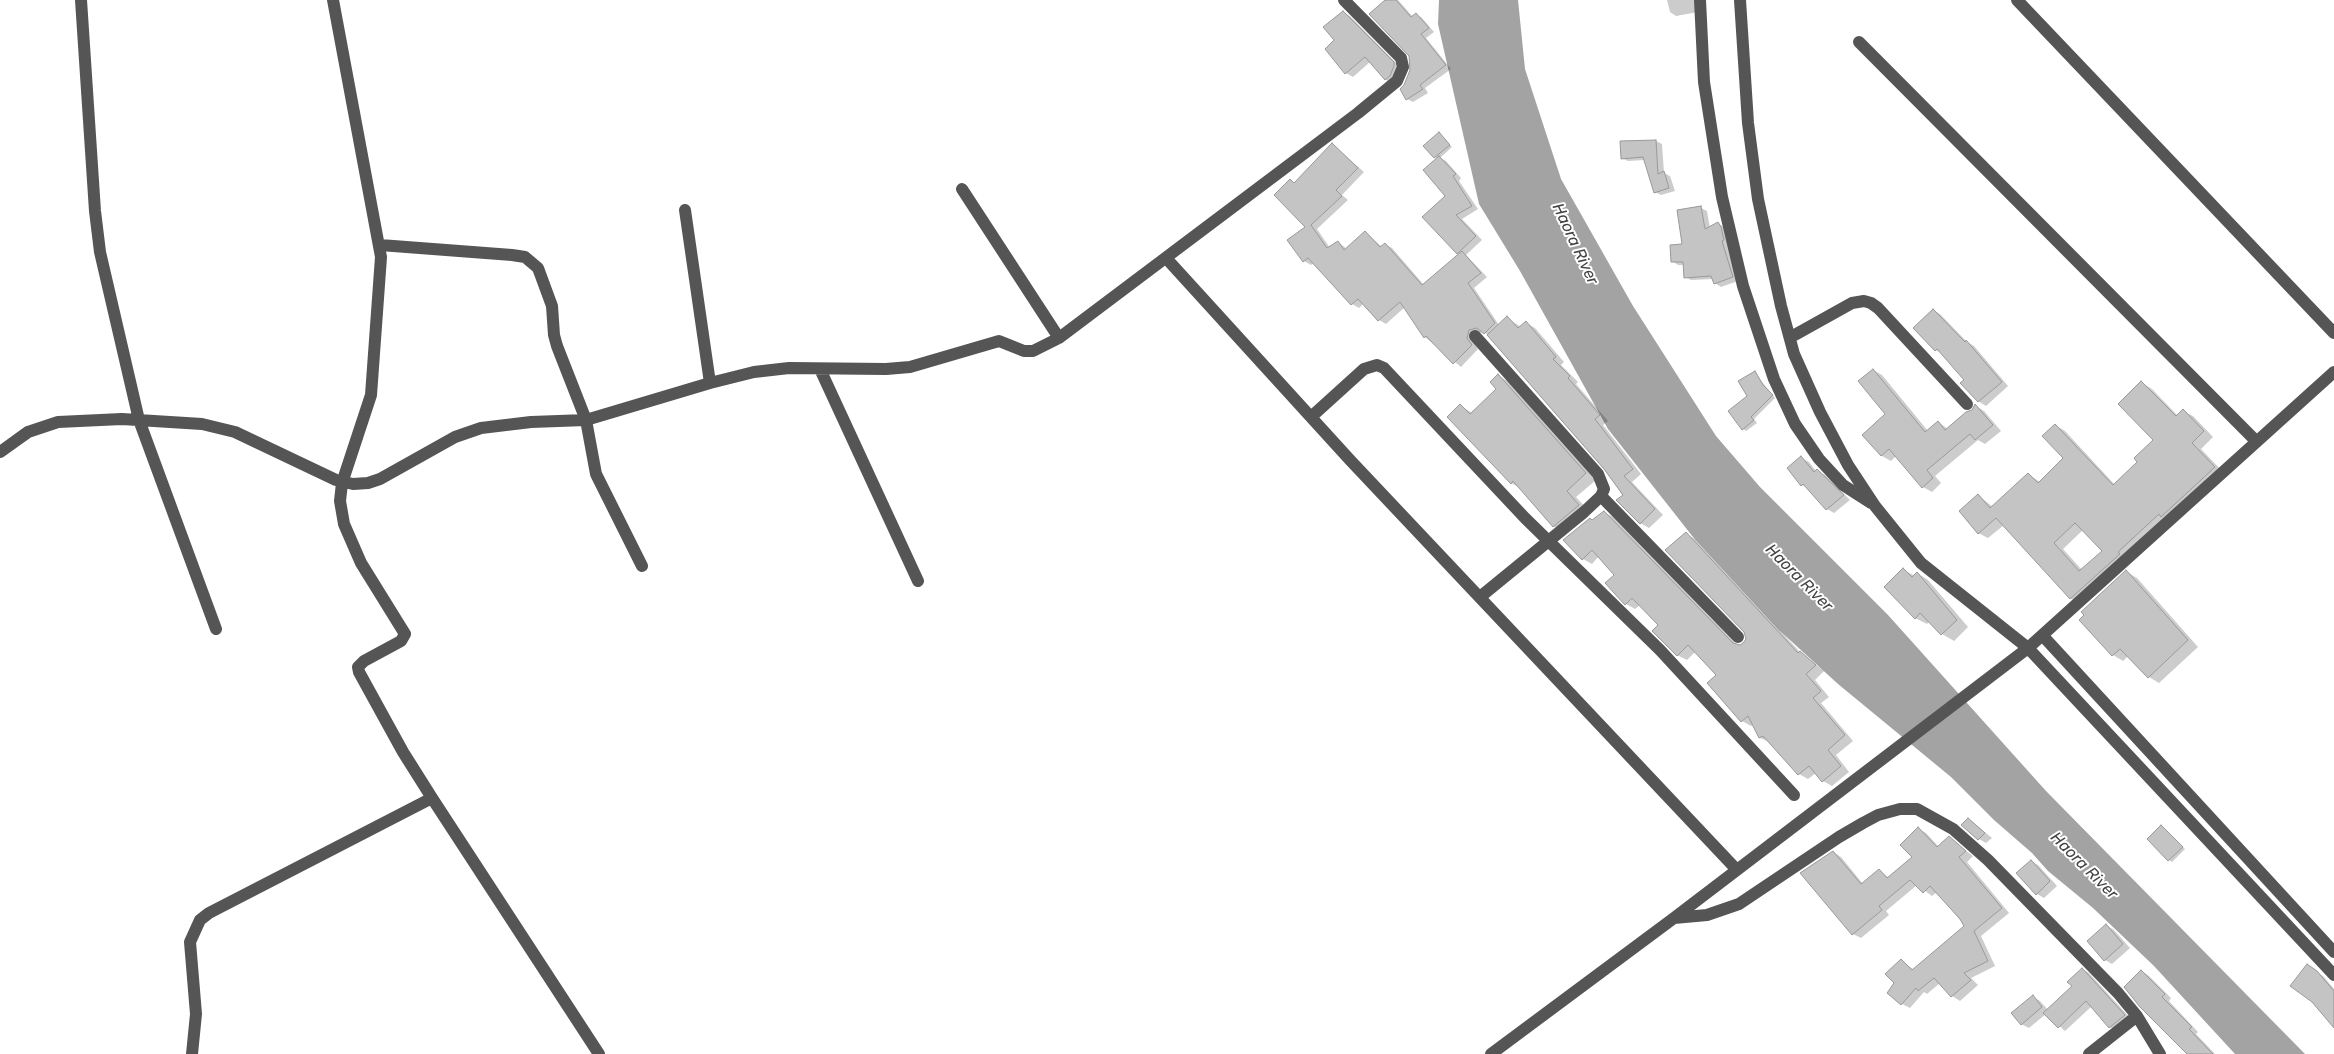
<!DOCTYPE html>
<html>
<head>
<meta charset="utf-8">
<style>
  body { margin:0 }
  canvas { display:block; background:#fff }
</style>
</head>
<body>
<canvas width="2334" height="1054"></canvas>
<script>
const ctx = document.querySelector('canvas').getContext('2d');
ctx.lineJoin = 'round';
function fillPath(path, color) {
  ctx.fillStyle = color;
  ctx.fill(path, 'evenodd');
}
function shape(rows) {
  const path = new Path2D();
  for (const r of rows) {
    path.moveTo(r[0], r[1]);
    for (let i = 2; i < r.length; i += 2) path.lineTo(r[i], r[i + 1]);
  }
  return path;
}
function trace(path, color, width, dash) {
  ctx.strokeStyle = color;
  ctx.lineWidth = width;
  ctx.lineCap = dash ? 'butt' : 'round';
  ctx.setLineDash(dash || []);
  ctx.stroke(path);
}
function drawText(font, color, halo, rows, align = 'center') {
  ctx.font = font + ' Rubik,sans-serif';
  ctx.lineWidth = 4;
  ctx.setLineDash([]);
  ctx.textBaseline = 'middle';
  ctx.strokeStyle = halo;
  ctx.fillStyle = color;
  for (const [text, x, y, turn = 0] of rows) {
    ctx.save();
    ctx.translate(x, y);
    ctx.rotate((+turn || 0) * Math.PI / 180);
    ctx.textAlign = isNaN(turn) ? turn : align;
    if (halo) ctx.strokeText(text, 0, 0);
    ctx.fillText(text, 0, 0);
    ctx.restore();
  }
}
fillPath(shape([
  [1439,0,1518,0,1525,69,1561,179,1633,306,1716,436,1760,487,1888,615,2046,791,2305,1054,2235,1054,2154,966,2093,908,2048,871,2032,853,1994,820,1951,777,1838,684,1779,630,1693,537,1608,429,1520,271,1479,204,1438,24]
]), '#a3a3a3');
fillPath(shape([
  [1387,0,1398,0,1413,17,1416,14,1422,18,1434,32,1426,38,1451,69,1425,88,1428,93,1413,102,1407,99,1405,85,1412,70,1410,55],
  [1667,0,1699,0,1698,12,1676,16,1670,12],
  [1343,12,1350,16,1400,67,1392,83,1386,80,1370,62,1353,77,1346,73,1336,41],
  [1440,134,1452,147,1440,158,1446,161,1461,178,1459,181,1478,209,1462,219,1482,240,1466,255,1487,277,1474,288,1499,325,1507,318,1521,327,1526,323,1535,328,1564,362,1561,365,1578,382,1576,384,1608,421,1603,425,1641,474,1632,482,1663,515,1649,528,1640,523,1605,468,1490,336,1483,332,1476,334,1474,343,1478,349,1461,367,1425,337,1405,307,1386,324,1379,320,1364,303,1359,308,1352,304,1314,263,1311,265,1304,261,1307,227,1295,183,1332,144,1364,172,1342,195,1348,200,1317,229,1330,248,1338,242,1347,249,1365,232,1382,247,1385,244,1392,248,1424,285,1461,254,1458,253,1437,159,1435,157],
  [1656,141,1662,144,1664,173,1670,176,1675,191,1661,195,1655,192,1645,160,1628,161,1622,158,1621,143],
  [1701,208,1707,211,1710,228,1718,223,1724,227,1738,281,1721,287,1715,283,1713,279,1691,280,1685,277,1684,265,1678,265,1672,261,1684,246],
  [1934,310,1941,315,1967,342,1974,346,2008,386,1986,406,1978,401,1965,380,1943,354,1936,350,1915,328],
  [1873,370,1882,375,1928,431,1938,422,1948,429,1973,411,1976,406,1984,411,2001,431,1985,444,1978,440,1935,476,1941,483,1932,492,1923,487,1896,456,1891,461,1882,456,1863,436,1887,414],
  [1755,373,1775,398,1754,419,1757,423,1746,431,1743,429],
  [1499,376,1509,382,1596,480,1576,497,1589,511,1564,532,1553,526,1522,489,1511,483,1461,406,1472,413,1497,389],
  [2142,383,2152,389,2178,416,2183,411,2193,416,2213,437,2201,449,2224,473,2080,604,2070,598,2004,525,1988,538,1978,533,1979,496,1993,507,2028,474,2040,482,2065,458,2055,425,2065,431,2115,485,2139,462,2154,440],
  [2083,530,2104,551,2082,570,2063,549],
  [1801,458,1809,462,1816,471,1825,475,1850,500,1834,513,1827,509,1809,489,1802,485],
  [1604,512,1613,517,1737,645,1741,646,1747,639,1745,631,1686,534,1695,539,1800,652,1824,671,1815,680,1829,697,1821,703,1853,741,1836,755,1849,772,1832,786,1823,781,1816,773,1808,779,1799,774,1770,742,1760,738,1754,724,1751,726,1742,721,1718,675,1696,651,1687,660,1677,655,1660,625,1640,605,1635,609,1626,604,1615,575,1599,556,1592,564,1583,559,1593,521],
  [1904,570,1915,576,1917,573,1928,580,1968,627,1954,641,1942,634,1930,621,1927,624,1915,618],
  [2127,572,2137,578,2198,647,2159,683,2149,677,2128,656,2123,661,2113,655],
  [1968,819,1975,824,1992,838,1986,843,1979,839],
  [1918,829,1926,833,1939,847,1949,838,1973,856,1967,862,2009,913,1981,936,1995,966,1971,978,1978,985,1960,1001,1952,996,1940,983,1927,994,1924,992,1910,1008,1902,1004,1896,983,1901,960,1914,970,1965,926,1937,892,1932,896,1917,885,1886,911,1889,915,1861,938,1853,934,1833,852,1841,857,1863,884,1879,870,1889,878,1914,857],
  [2164,829,2185,849,2172,862,2169,860],
  [2031,861,2038,865,2057,886,2044,898,2037,894],
  [2106,925,2114,930,2130,948,2112,964,2105,960],
  [2082,969,2089,973,2131,1019,2116,1031,2110,1027,2092,1006,2065,1031,2046,1014,2029,1028,2021,1024,2033,997,2040,1001,2048,1010,2073,986],
  [2313,970,2323,976,2334,989,2334,1026,2313,1001],
  [2142,971,2149,976,2171,998,2169,1001,2198,1032,2196,1034,2215,1054,2188,1054]
]), '#0003');
const building = shape([
  [1385,0,1396,0,1411,17,1416,13,1429,28,1421,34,1446,65,1420,85,1423,89,1406,100,1400,89,1404,85,1410,70,1409,56,1369,14,1385,0],
  [1343,11,1394,62,1394,66,1390,76,1385,80,1365,57,1345,74,1325,49,1334,40,1323,27,1343,11],
  [1439,132,1450,145,1434,158,1423,146,1439,132],
  [1656,140,1658,174,1664,171,1669,188,1654,193,1643,157,1621,159,1620,141,1656,140],
  [1332,143,1358,168,1336,190,1342,196,1311,225,1327,248,1338,241,1344,250,1365,231,1380,247,1385,243,1422,285,1462,251,1481,273,1468,283,1495,323,1484,334,1477,328,1469,330,1467,338,1472,345,1453,364,1426,336,1424,338,1400,302,1378,321,1358,299,1351,305,1308,258,1303,262,1287,240,1305,227,1274,195,1290,179,1294,183,1332,143],
  [1439,156,1456,174,1453,176,1472,206,1456,215,1476,236,1457,254,1422,217,1445,196,1423,170,1439,156],
  [1701,206,1705,229,1718,222,1721,227,1724,240,1722,241,1733,277,1714,284,1711,276,1684,278,1683,262,1671,262,1670,245,1682,244,1677,210,1701,206],
  [1933,309,1965,342,1966,340,2002,382,1978,402,1960,383,1964,380,1937,349,1935,351,1913,328,1933,309],
  [1507,316,1518,328,1526,321,1556,357,1553,359,1570,376,1568,378,1600,415,1595,419,1633,469,1624,476,1655,509,1640,524,1616,500,1623,495,1604,469,1487,335,1507,316],
  [1873,369,1925,432,1938,421,1945,430,1966,412,1972,410,1975,404,1993,425,1975,440,1970,434,1927,470,1933,478,1922,488,1889,449,1881,456,1862,435,1885,414,1858,381,1873,369],
  [1755,371,1763,385,1773,395,1751,417,1754,420,1742,430,1728,411,1747,396,1738,381,1755,371],
  [1498,374,1586,473,1567,491,1579,505,1553,527,1513,481,1511,484,1447,417,1460,404,1470,414,1496,389,1490,382,1498,374],
  [2141,381,2176,416,2183,409,2204,431,2192,443,2215,467,2161,517,2159,514,2118,552,2120,554,2070,599,1996,518,1978,534,1959,511,1978,494,1990,508,2028,473,2038,483,2063,458,2042,436,2055,424,2113,485,2137,462,2134,458,2153,440,2118,404,2141,381],
  [2075,523,2102,551,2079,571,2054,543,2075,523],
  [1801,456,1814,472,1817,469,1844,495,1826,510,1803,484,1801,486,1787,468,1801,456],
  [1604,511,1733,643,1740,645,1743,643,1746,639,1744,632,1665,550,1686,532,1798,653,1800,651,1816,665,1806,674,1821,691,1813,698,1845,735,1828,750,1841,766,1822,782,1809,766,1798,775,1763,736,1759,738,1748,716,1741,722,1707,683,1716,675,1688,645,1677,656,1652,631,1658,625,1632,598,1625,605,1605,583,1614,575,1592,550,1582,560,1563,540,1590,518,1592,520,1604,511],
  [1903,568,1912,577,1917,572,1957,620,1941,635,1920,613,1915,619,1884,587,1903,568],
  [2126,570,2188,640,2148,678,2120,649,2112,656,2079,620,2084,615,2081,612,2126,570],
  [1968,818,1985,833,1978,840,1961,825,1968,818],
  [2161,825,2183,847,2168,861,2147,839,2161,825],
  [1918,827,1937,847,1949,836,1966,851,1959,857,2002,908,1974,931,1988,961,1964,973,1971,980,1951,997,1934,978,1918,991,1916,988,1901,1005,1887,993,1894,983,1885,974,1901,959,1912,970,1964,926,1960,919,1930,886,1923,893,1910,880,1879,906,1882,910,1852,935,1800,873,1833,851,1861,884,1879,869,1887,878,1912,857,1900,845,1918,827],
  [2031,860,2050,881,2036,895,2016,873,2031,860],
  [2106,924,2123,944,2104,961,2087,941,2106,924],
  [2307,964,2317,971,2334,991,2334,1028,2312,1002,2290,986,2307,964],
  [2082,968,2125,1015,2109,1028,2086,1001,2058,1028,2043,1013,2072,986,2067,982,2082,968],
  [2141,970,2165,994,2162,997,2192,1027,2189,1029,2213,1054,2187,1054,2140,1007,2124,987,2141,970],
  [2033,995,2042,1007,2021,1025,2011,1013,2033,995]
]);
fillPath(building, '#c4c4c4');
trace(building, '#999', 1);
trace(shape([
  [81,0,95,211,100,252,139,420,216,629],
  [333,0,381,257,371,395,342,483,340,501,344,524,361,563,405,634,401,641,364,661,358,667,359,672,403,752,432,798,599,1054],
  [1700,0,1704,82,1722,197,1743,286,1774,379,1795,424,1819,459,1843,485,1871,503],
  [1740,0,1748,123,1758,199,1781,306,1794,354,1820,412,1848,465,1875,506,1921,563,2028,648,2334,975],
  [2017,0,2334,333],
  [1859,42,2256,441],
  [962,189,1059,338],
  [685,210,710,383],
  [380,245,512,255,525,257,538,268,552,306,554,335,557,346,586,420,596,474,642,566],
  [1166,258,1350,460,1737,870],
  [1475,336,1598,474,1604,489,1601,496,1584,512,1480,597],
  [1791,337,1852,303,1864,301,1871,303,1878,308,1967,404],
  [820,369,918,581],
  [1311,417,1364,369,1377,365,1384,368,1525,518,1660,650,1794,795],
  [0,452,28,432,58,422,122,419,202,424,235,432,336,480,353,484,368,483,380,479,455,437,481,428,531,422,586,420,710,383,754,372,789,368,886,369,910,367,999,341,1024,351,1033,351,1059,338,1358,113,1397,81,1403,67,1401,58,1344,0],
  [1601,496,1738,637],
  [2043,636,2334,952],
  [1674,918,1707,915,1739,904,1839,837,1863,823,1878,815,1900,809,1917,809,1953,829,1988,860,2118,993,2137,1016,2160,1054],
  [192,1054,196,1014,190,942,200,920,209,913,432,798],
  [1491,1054,1674,918,2028,648,2334,372],
  [2089,1054,2137,1016]
]), '#555', 12);
drawText('italic 16px', '#444', '#fff', [
  ["Haora River",1575,244,65],
  ["Haora River",1799,578,45],
  ["Haora River",2084,866,45]
]);
</script>
</body>
</html>
